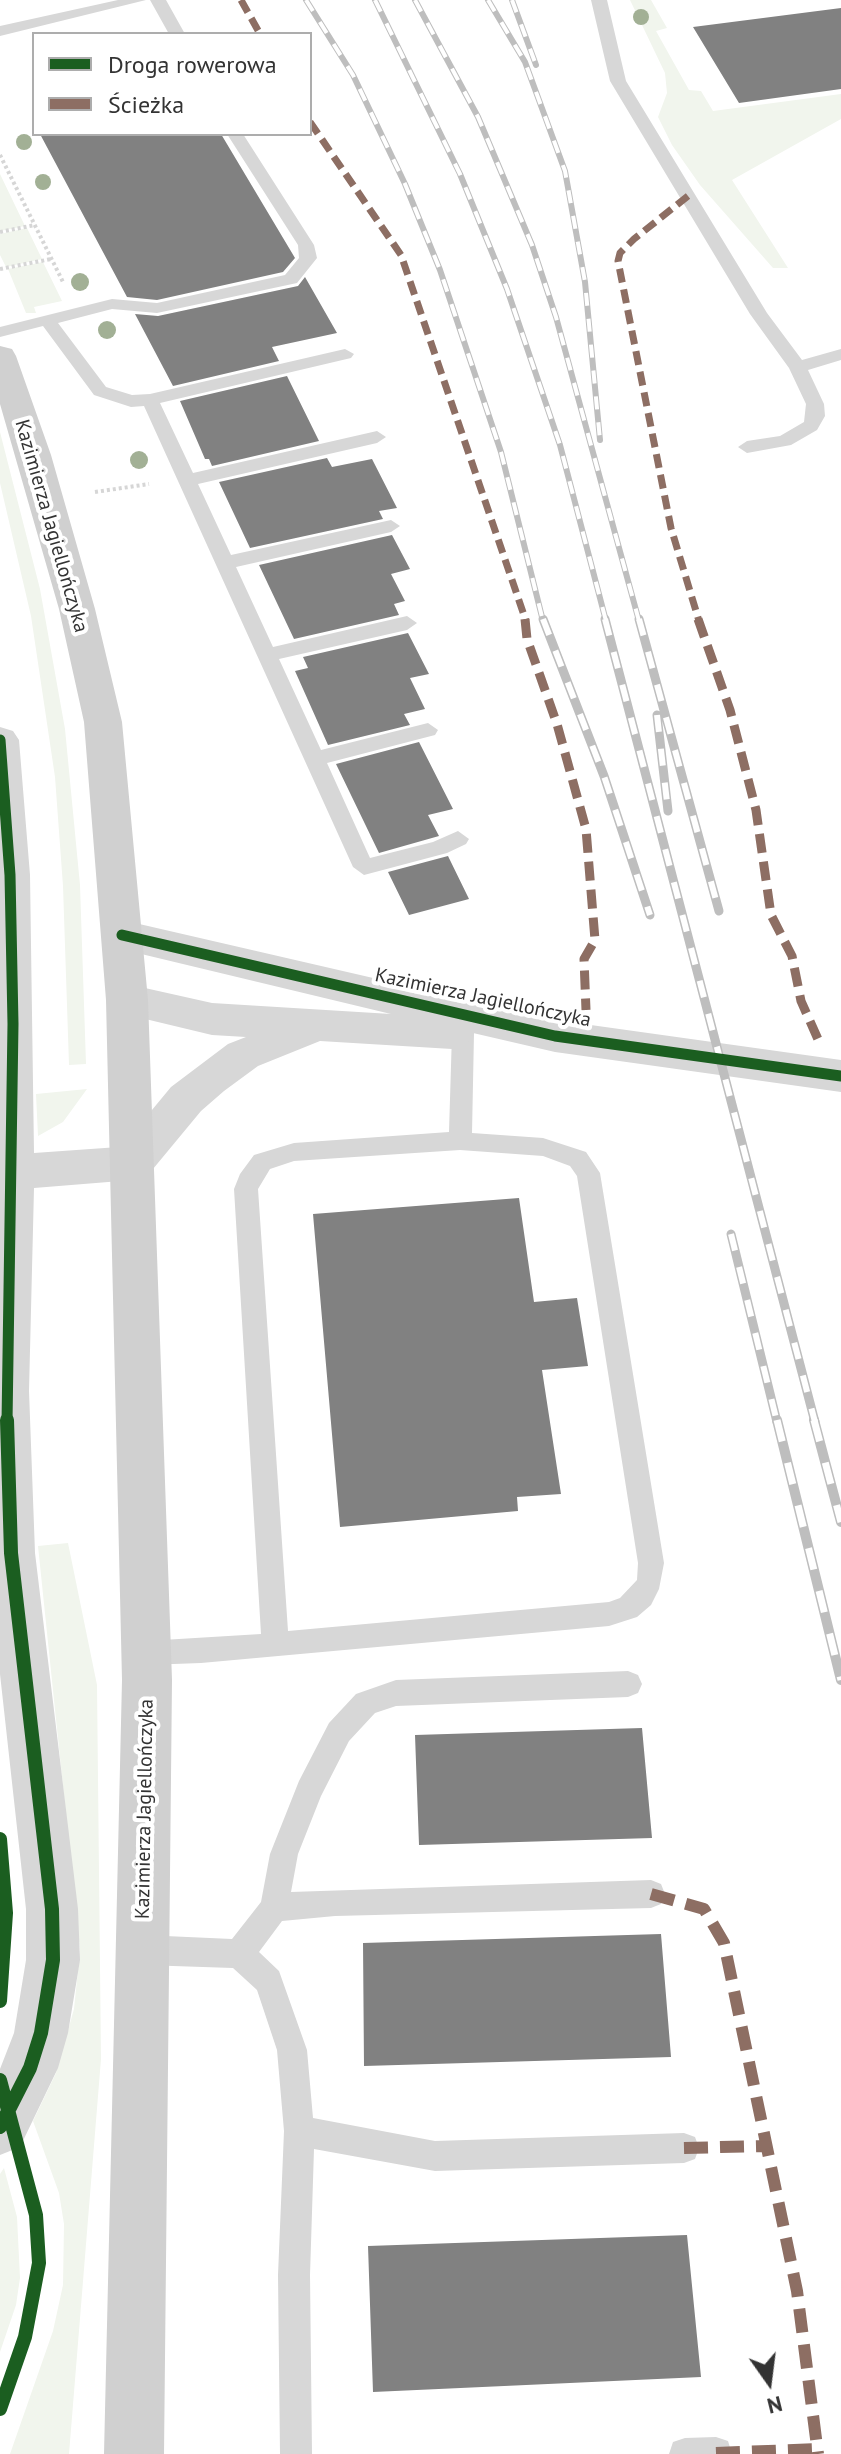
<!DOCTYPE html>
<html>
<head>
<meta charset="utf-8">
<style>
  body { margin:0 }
  #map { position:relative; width:841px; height:2454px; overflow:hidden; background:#fff; font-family:"PT Sans",sans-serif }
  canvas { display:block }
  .legend { position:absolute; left:32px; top:32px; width:280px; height:104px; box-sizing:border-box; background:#fff; border:2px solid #adadad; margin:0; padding:10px 14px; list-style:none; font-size:24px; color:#333 }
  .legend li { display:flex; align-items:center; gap:16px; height:40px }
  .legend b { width:40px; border:2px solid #adadad }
  .north { position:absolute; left:729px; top:2342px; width:80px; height:80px; -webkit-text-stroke:6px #fff; paint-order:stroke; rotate:166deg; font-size:22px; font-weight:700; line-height:32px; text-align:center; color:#333 }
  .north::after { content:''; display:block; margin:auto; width:28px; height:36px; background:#333; clip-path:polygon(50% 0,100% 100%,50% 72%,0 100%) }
</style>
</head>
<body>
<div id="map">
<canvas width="841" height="2454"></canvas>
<ul class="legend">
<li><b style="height:10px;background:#1b5e20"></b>Droga rowerowa</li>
<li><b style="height:10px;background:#8d6e63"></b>Ścieżka</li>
</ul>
<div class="north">N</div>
</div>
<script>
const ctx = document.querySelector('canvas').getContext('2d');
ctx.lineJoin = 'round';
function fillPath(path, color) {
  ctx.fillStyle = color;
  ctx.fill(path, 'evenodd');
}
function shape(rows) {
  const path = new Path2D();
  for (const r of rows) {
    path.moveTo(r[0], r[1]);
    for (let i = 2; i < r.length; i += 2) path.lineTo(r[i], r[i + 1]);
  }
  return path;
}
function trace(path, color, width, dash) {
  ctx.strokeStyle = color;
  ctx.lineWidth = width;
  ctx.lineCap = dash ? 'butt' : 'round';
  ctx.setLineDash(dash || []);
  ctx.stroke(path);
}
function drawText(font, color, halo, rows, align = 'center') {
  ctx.font = font + ' "PT Sans",sans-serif';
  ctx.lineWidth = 8;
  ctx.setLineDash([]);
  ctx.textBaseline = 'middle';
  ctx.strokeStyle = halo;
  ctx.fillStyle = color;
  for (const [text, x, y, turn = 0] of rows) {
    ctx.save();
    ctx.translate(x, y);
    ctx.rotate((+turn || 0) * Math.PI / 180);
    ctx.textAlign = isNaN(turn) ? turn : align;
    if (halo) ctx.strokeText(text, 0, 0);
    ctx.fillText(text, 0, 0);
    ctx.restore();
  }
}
fillPath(shape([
  [630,0,651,0,667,28,656,31,689,90,701,91,713,111,841,94,841,119,732,180,788,268,773,268,700,185,672,145,658,117,667,93,665,73],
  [0,174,25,226,0,231],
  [27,228,42,259,6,267,0,255,0,234],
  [43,262,62,301,34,307,36,313,26,313,8,269],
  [0,432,40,589,65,729,80,885,86,1064,69,1065,63,886,55,777,31,616,0,483],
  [87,1089,63,1122,38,1136,36,1094],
  [68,1543,97,1685,101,2059,69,2454,10,2454,53,2331,63,2285,64,2224,59,2193,33,2121,56,2073,74,2009,80,1950,38,1546],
  [4,2168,17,2217,20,2278,16,2305,0,2352,0,2174]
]), '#f1f5ed');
fillPath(shape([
  [841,8,841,89,739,103,693,27],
  [40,134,221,134,295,258,283,272,157,300,127,297],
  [305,277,337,333,272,347,279,361,173,386,135,314,158,316,298,286],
  [287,376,319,441,212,466,209,459,205,459,180,401],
  [327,458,332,467,372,459,397,508,379,511,383,519,250,548,219,482],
  [392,535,410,569,391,574,405,601,394,604,399,615,294,639,259,565],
  [408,633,429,674,410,678,425,709,404,714,410,725,328,745,295,671,308,668,303,657],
  [419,742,453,809,428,815,439,836,379,853,336,764],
  [448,856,469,899,409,915,388,872],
  [519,1198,534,1302,577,1298,588,1366,542,1370,561,1494,517,1497,518,1511,340,1527,313,1214],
  [642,1728,652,1838,419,1845,415,1735],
  [661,1934,671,2057,364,2066,363,1943],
  [687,2235,701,2377,373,2392,368,2246]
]), '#818181');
trace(shape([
  [0,155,63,282],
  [0,232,35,225],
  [0,269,51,259],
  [95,492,149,484]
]), '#d6d6d6', 4, [3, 3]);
fillPath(shape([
  [118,0,146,0,0,36,0,26,118,0],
  [150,0,166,0,185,34,169,34,150,0],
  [591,0,607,0,626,81,767,313,802,360,841,349,841,360,808,370,824,404,825,416,817,430,791,445,747,453,738,447,747,441,780,436,804,422,806,404,789,368,750,314,610,81,591,0],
  [227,134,243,134,314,245,317,258,297,283,157,313,112,309,58,323,106,387,132,395,150,394,345,349,354,354,351,358,160,403,193,473,377,431,386,437,377,443,198,484,231,555,391,520,400,526,391,532,236,567,273,647,407,616,417,623,407,630,279,659,321,750,428,723,438,730,435,735,327,763,370,858,433,842,458,831,469,839,466,844,447,853,364,875,353,867,144,406,131,407,94,395,43,326,0,337,0,327,112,299,157,303,285,275,299,258,298,245,227,134],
  [463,1024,471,1027,474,1033,472,1133,543,1138,586,1152,600,1173,664,1563,659,1589,651,1605,637,1617,609,1626,201,1663,146,1665,136,1662,132,1653,136,1644,146,1641,261,1634,234,1189,240,1174,254,1155,294,1143,449,1132,452,1033,455,1027,463,1024],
  [460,1150,543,1156,570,1166,577,1176,638,1563,637,1580,620,1598,609,1602,288,1631,258,1189,270,1169,294,1161,460,1150],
  [628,1671,638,1675,642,1684,638,1693,628,1697,396,1706,375,1713,349,1741,321,1796,298,1854,291,1892,651,1880,661,1884,665,1894,661,1904,651,1908,335,1916,282,1921,259,1952,279,1971,307,2050,313,2118,435,2141,684,2133,695,2137,699,2148,695,2159,684,2163,435,2171,314,2149,310,2275,312,2454,280,2454,278,2275,284,2131,277,2050,257,1990,233,1968,143,1965,133,1960,128,1950,133,1940,143,1935,232,1939,261,1902,270,1854,299,1781,329,1723,356,1694,396,1680,628,1671],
  [716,2437,728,2441,732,2454,669,2454,673,2442,685,2438,716,2437]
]), '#d7d7d7');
fillPath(shape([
  [0,727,13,731,19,740,30,875,34,1153,133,1146,148,1151,155,1163,148,1175,133,1180,34,1188,29,1391,35,1553,78,1909,80,1960,68,2033,58,2068,20,2147,0,2155,0,2069,14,2033,26,1960,26,1909,0,1674,0,727]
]), '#d7d7d7');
fillPath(shape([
  [122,920,555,1020,841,1060,841,1092,555,1052,473,1033,467,1044,452,1049,320,1041,258,1066,224,1091,201,1111,148,1175,133,1180,118,1175,111,1163,118,1151,171,1087,228,1044,246,1037,212,1035,112,1011,106,1000,112,989,127,984,212,1003,391,1014,108,946,102,935,108,924,122,920]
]), '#d7d7d7');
fillPath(shape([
  [0,346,12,349,16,356,51,455,95,609,122,722,148,1000,172,1680,164,2454,104,2454,122,1680,106,1000,84,722,59,609,0,404,0,346]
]), '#d0d0d0');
const railFar2 = shape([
  [306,0,353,75,405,184,440,270,501,452,543,621],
  [375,0,460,174,507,289,560,445,606,621],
  [415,0,478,117,532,245,556,317,639,621],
  [488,0,525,62,565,171,585,282,600,440],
  [512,0,536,65]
]);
const railFar1 = shape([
  [543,619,604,776,650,915],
  [605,619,815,1422],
  [639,619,719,911],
  [657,715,668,811],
  [731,1234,777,1422]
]);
const rail = shape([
  [777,1420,841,1680],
  [814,1420,841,1522]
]);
trace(railFar2, '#bebebe', 6);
trace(railFar1, '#bebebe', 9);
trace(rail, '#bebebe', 10);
trace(railFar2, '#fff', 4, [13]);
trace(railFar1, '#fff', 6, [17]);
trace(rail, '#fff', 7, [22]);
trace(shape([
  [241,0,260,34],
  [310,122,401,255,526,621],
  [688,196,634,239,620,253,618,261,671,528,699,621]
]), '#8d6e63', 7, [14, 7]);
trace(shape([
  [525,619,527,639,557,724,586,829,595,940,584,959,586,1010],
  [698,619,730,710,756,810,771,915,792,956,801,1001,821,1046]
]), '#8d6e63', 9, [19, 9]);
trace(shape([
  [651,1894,704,1909,724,1943,797,2291,818,2454],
  [684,2148,765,2146],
  [716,2453,817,2449]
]), '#8d6e63', 12, [24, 12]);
trace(shape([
  [0,740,10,875,13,1024,7,1422],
  [122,935,555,1036,841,1076]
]), '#1b5e20', 11);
trace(shape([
  [0,1839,6,1913,0,2001],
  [0,2080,36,2215,39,2263,25,2337,0,2409],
  [0,2127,30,2068,41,2033,53,1960,52,1909,11,1553,7,1420]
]), '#1b5e20', 14);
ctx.fillStyle = '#a2b095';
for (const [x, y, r] of [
  [641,17,8],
  [24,142,8],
  [43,182,8],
  [80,282,9],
  [107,330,9],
  [139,460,9]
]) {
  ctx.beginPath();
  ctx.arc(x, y, r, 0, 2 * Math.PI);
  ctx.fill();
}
drawText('20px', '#333', '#fff', [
  ["Kazimierza Jagiellończyka",51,526,74],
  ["Kazimierza Jagiellończyka",483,998,12],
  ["Kazimierza Jagiellończyka",145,1809,-89]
]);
</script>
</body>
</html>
